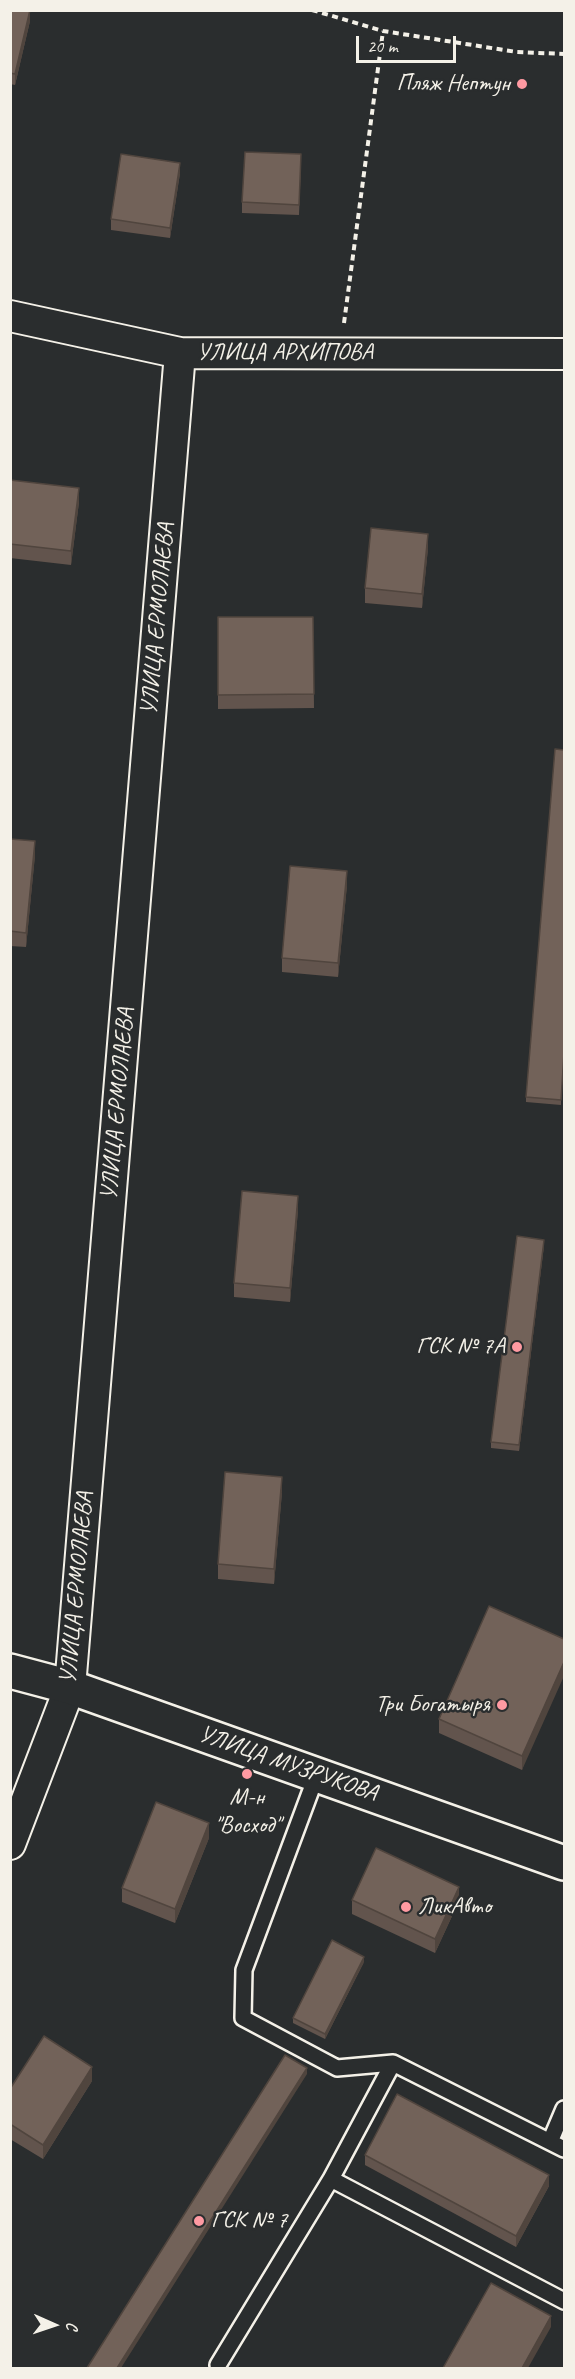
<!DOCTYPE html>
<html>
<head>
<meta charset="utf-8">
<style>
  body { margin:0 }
  #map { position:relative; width:575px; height:2379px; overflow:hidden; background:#2a2d2e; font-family:Caveat,sans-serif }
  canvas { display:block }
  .frame { position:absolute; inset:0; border:12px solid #f4f1e8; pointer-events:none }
  .north { position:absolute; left:24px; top:2295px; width:60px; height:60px; -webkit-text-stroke:4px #2a2d2e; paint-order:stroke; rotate:93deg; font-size:16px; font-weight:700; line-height:24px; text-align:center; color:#f4f1e8 }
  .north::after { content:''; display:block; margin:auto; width:21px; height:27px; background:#f4f1e8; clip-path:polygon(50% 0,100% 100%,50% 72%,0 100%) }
  .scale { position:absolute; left:356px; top:36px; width:100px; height:27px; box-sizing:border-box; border:3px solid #f4f1e8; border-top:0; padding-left:8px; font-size:18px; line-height:21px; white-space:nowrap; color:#f4f1e8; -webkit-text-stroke:4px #2a2d2e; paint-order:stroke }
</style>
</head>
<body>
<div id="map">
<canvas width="575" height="2379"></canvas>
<div class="frame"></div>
<div class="north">С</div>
<div class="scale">20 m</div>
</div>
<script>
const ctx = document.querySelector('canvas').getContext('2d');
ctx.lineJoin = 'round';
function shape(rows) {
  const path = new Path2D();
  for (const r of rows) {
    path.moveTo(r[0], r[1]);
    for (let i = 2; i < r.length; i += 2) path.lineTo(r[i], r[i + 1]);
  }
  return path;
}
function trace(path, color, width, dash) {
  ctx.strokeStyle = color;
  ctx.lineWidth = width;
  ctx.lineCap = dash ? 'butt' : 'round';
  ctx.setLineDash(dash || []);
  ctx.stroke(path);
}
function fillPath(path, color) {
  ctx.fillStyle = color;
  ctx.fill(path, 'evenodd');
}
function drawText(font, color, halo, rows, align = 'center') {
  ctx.font = font + ' Caveat,sans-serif';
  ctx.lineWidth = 5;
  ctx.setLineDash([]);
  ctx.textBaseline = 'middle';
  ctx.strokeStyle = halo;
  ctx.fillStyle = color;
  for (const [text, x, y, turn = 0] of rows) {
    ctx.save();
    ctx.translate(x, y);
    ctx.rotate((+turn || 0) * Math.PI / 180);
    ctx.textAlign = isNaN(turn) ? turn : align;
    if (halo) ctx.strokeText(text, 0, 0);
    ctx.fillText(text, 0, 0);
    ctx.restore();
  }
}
const lane = shape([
  [317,1774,244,1970,243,2018,337,2068,393,2063],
  [550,2142,564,2109],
  [564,2149,393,2063,331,2179,564,2301],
  [218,2365,331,2179]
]);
const street = shape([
  [10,316,180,353,564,354],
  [10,1844,70,1687,180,353]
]);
const secondary = shape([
  [10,1671,70,1687,564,1863]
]);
trace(lane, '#f4f1e8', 20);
trace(street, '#f4f1e8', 34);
trace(secondary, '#f4f1e8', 38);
trace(shape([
  [312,10,383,31,517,52,564,54],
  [344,323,383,31]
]), '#f4f1e8', 4, [6, 4.5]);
trace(lane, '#2a2d2e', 15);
trace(street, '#2a2d2e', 30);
trace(secondary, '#2a2d2e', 33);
fillPath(shape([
  [10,10,30,21,15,85,10,84],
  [301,165,299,215,242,213,242,202],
  [180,173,170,238,111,230,111,219],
  [10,480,79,502,71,565,10,558],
  [428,548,422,608,365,603,365,588],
  [218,617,313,617,314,708,218,709],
  [564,750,561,1105,526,1102,526,1097],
  [10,839,35,855,26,947,10,946],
  [347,885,338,977,282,972,282,958],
  [298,1210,290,1302,234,1297,234,1283],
  [544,1245,519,1451,491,1448,491,1442],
  [282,1492,274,1584,218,1579,218,1564],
  [564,1639,522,1770,439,1733,439,1719],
  [209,1838,175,1923,122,1902,122,1888],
  [352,1900,459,1901,435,1953,352,1914],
  [364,1962,325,2039,293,2023,293,2018],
  [92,2081,43,2159,10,2139,10,2089],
  [365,2155,549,2186,516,2247,365,2165]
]), '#62544d');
fillPath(shape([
  [30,10,30,21,15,85,15,74],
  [180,163,180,173,170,238,170,228],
  [79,488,79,502,71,565,71,551],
  [428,534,428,548,422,608,422,594],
  [35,841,35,855,26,947,26,933],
  [347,871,347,885,338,977,338,963],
  [298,1196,298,1210,290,1302,290,1288],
  [544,1240,544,1245,519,1451,519,1445],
  [282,1477,282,1492,274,1584,274,1569],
  [564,1662,564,1676,522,1770,522,1756],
  [209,1823,209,1838,175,1923,175,1909],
  [459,1887,459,1901,435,1953,435,1939],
  [364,1957,364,1962,325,2039,325,2034],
  [92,2067,92,2081,43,2159,43,2145],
  [307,2068,307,2074,121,2368,117,2368],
  [549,2175,549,2186,516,2247,516,2236],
  [551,2316,551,2327,528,2368,522,2368]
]), '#50453e');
const building = shape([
  [10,10,30,10,15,74,10,73,10,10],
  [245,152,301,154,299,205,242,202,245,152],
  [121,154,180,163,170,228,111,219,121,154],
  [10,480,79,488,71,551,10,544,10,480],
  [371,528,428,534,422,594,365,588,371,528],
  [218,617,313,617,314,694,218,695,218,617],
  [555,749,564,750,564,1053,561,1100,526,1097,555,749],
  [10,839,35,841,26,933,10,931,10,839],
  [290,866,347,871,338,963,282,958,290,866],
  [242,1191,298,1196,290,1288,234,1283,242,1191],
  [517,1236,544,1240,519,1445,491,1442,517,1236],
  [225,1472,282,1477,274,1569,218,1564,225,1472],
  [489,1606,564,1639,564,1662,522,1756,439,1719,489,1606],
  [156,1802,209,1823,175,1909,122,1888,156,1802],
  [376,1848,459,1887,435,1939,352,1900,376,1848],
  [332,1940,364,1957,325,2034,293,2018,332,1940],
  [44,2036,92,2067,43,2145,10,2124,10,2089,44,2036],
  [285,2055,307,2068,117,2368,87,2368,285,2055],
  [397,2094,549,2175,516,2236,365,2155,397,2094],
  [491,2283,551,2316,522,2368,443,2368,491,2283]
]);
fillPath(building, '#726259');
trace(building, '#50453e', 1.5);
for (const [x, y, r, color] of [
  [522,84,6,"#ff9aa2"],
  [517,1347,6,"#ff9aa2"],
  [502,1705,6,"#ff9aa2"],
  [247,1774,6,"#ff9aa2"],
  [406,1907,6,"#ff9aa2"],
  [199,2221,6,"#ff9aa2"]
]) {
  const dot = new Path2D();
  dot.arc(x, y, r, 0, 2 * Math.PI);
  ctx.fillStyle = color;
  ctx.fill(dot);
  trace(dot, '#2a2d2e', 2);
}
drawText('24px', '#f4f1e8', '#2a2d2e', [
  ["Пляж Нептун",510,84],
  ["ГСК № 7А",505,1347],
  ["Три Богатыря",490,1705],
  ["М-н",247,1798,"center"],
  ["\"Восход\"",247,1826,"center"],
  ["ЛикАвто",418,1907,"left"],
  ["ГСК № 7",211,2221,"left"]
], 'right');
drawText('24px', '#f4f1e8', '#2a2d2e', [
  ["УЛИЦА АРХИПОВА",285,353],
  ["УЛИЦА ЕРМОЛАЕВА",158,619,-85],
  ["УЛИЦА ЕРМОЛАЕВА",118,1104,-85],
  ["УЛИЦА ЕРМОЛАЕВА",77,1588,-85],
  ["УЛИЦА МУЗРУКОВА",288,1764,19]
]);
</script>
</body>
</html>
